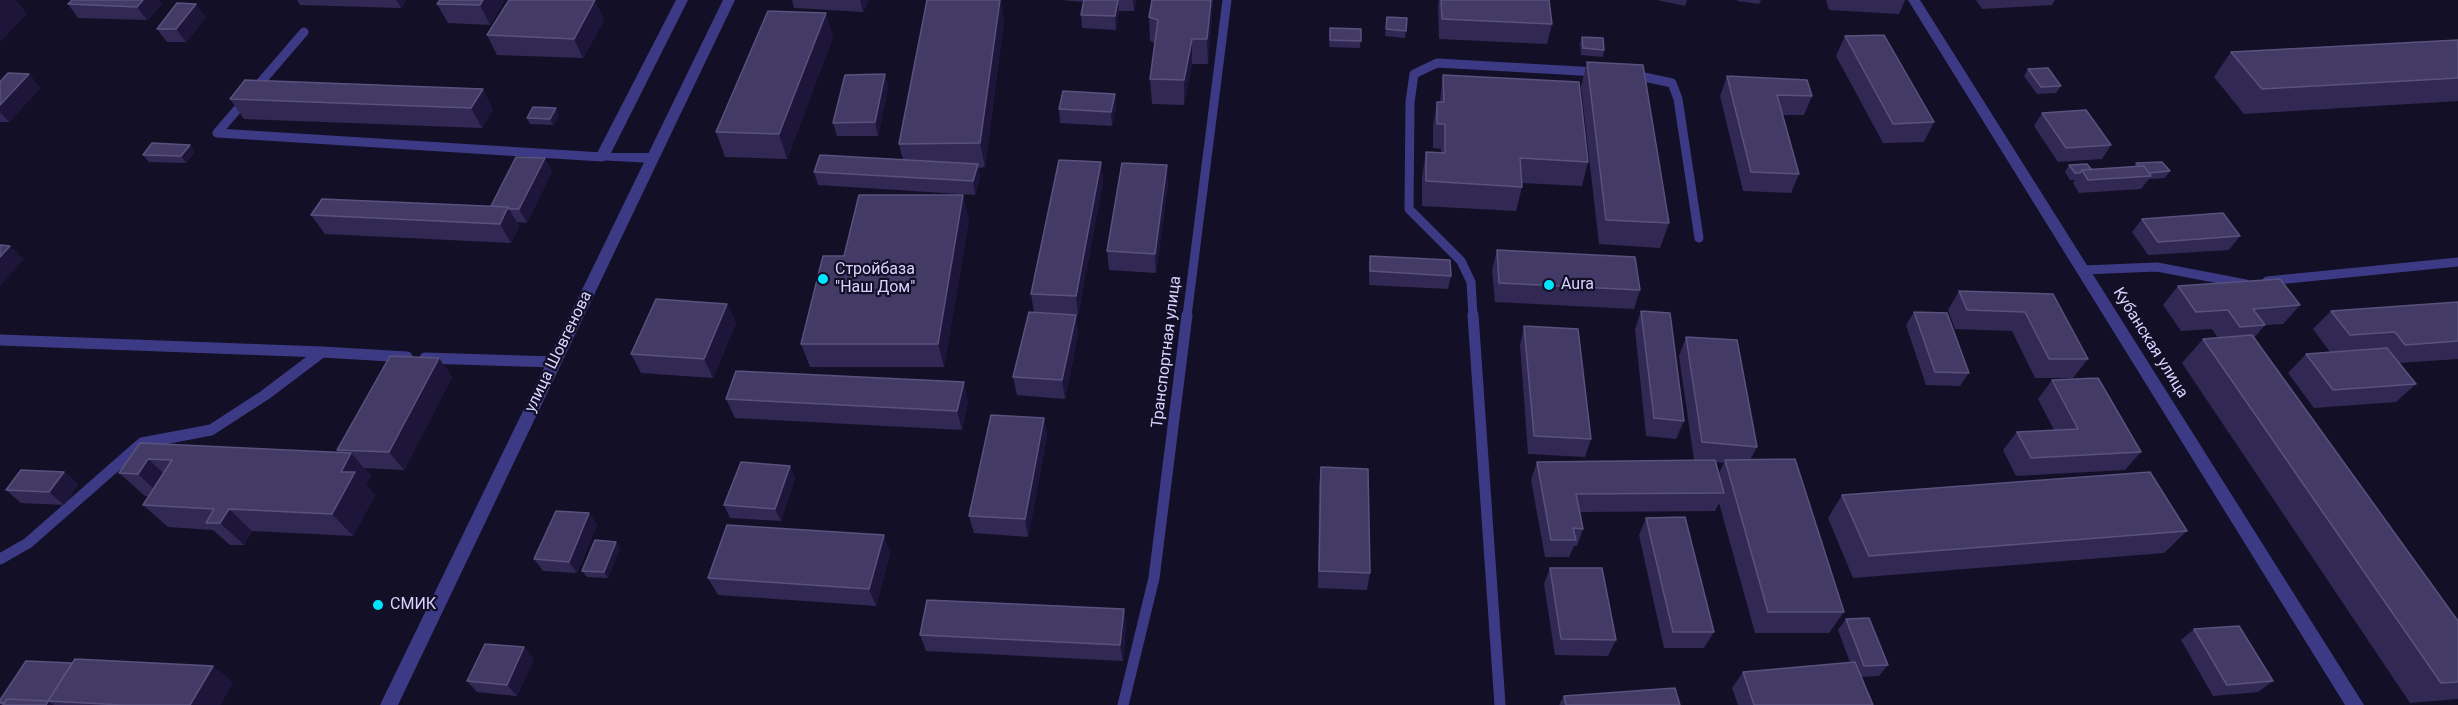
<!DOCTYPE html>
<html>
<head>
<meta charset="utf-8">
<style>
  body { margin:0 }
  canvas { display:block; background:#130f26 }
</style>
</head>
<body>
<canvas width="2458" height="705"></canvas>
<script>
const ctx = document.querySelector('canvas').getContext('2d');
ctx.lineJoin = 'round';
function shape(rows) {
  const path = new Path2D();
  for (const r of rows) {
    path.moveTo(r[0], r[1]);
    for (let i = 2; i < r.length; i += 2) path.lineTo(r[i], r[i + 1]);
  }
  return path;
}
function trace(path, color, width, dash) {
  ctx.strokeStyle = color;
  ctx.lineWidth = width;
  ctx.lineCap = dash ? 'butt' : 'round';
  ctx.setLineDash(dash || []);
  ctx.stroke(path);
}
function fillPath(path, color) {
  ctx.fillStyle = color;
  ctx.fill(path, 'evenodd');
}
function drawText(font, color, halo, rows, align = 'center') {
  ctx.font = font + ' Roboto,sans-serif';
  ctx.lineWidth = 4.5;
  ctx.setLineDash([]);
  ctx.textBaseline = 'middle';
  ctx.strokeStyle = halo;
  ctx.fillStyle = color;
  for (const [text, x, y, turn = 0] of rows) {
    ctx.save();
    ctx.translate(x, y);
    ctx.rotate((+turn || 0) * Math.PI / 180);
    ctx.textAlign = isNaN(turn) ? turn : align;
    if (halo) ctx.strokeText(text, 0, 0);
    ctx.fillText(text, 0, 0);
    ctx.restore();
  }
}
trace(shape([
  [1630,74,1672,83,1678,99,1699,238],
  [217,133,602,157],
  [217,133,304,32],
  [2083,270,2157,267,2246,284],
  [2267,281,2458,262],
  [1187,316,1227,0],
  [1473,316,1471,282,1461,261,1409,209,1410,102,1414,74,1437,63,1597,72]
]), '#3d3a85', 9);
trace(shape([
  [1473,315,1500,705],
  [0,340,322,352],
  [425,358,554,362],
  [0,559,28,543,142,443,211,430,265,395,322,352,407,357],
  [1123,705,1154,578,1187,315]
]), '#3d3a85', 11);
fillPath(shape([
  [676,0,688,0,611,153,652,153,659,158,652,163,597,160,595,157,676,0],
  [1908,0,1920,0,2364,705,2345,705,1908,0]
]), '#3d3a85');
fillPath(shape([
  [723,0,735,0,398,705,380,705,723,0]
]), '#3d3a85');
fillPath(shape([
  [297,0,406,0,401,8,300,5],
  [505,0,490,25,448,23,437,4],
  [792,0,869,0,863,12,794,8],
  [1061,0,1136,0,1134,11,1119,11,1116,30,1082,28,1081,15,1084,2],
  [1213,0,1208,64,1192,64,1184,105,1152,104,1150,79,1155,43,1150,41,1149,17],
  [1439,0,1549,0,1552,24,1547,44,1439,39,1438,5],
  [1657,0,1687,0,1685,6],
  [1737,0,1761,0,1759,4,1737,1],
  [1826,0,1905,0,1899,14,1829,10],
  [1976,0,2055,0,2052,5,1982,9],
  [68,4,162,4,147,20,78,18],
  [206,17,186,42,167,42,157,29],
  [1387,17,1407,18,1405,38,1385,36],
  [604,20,583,58,497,55,487,35],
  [1004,20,985,167,978,168,980,178,975,195,818,185,814,172,903,160,899,144],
  [1330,28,1361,29,1360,48,1329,47],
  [1845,36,1934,122,1924,142,1883,143,1836,56],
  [833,37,787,159,725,157,716,132],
  [1582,37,1604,50,1603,57,1581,55,1580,44],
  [2458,40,2458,101,2244,114,2214,77,2231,52],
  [1587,62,1669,223,1660,248,1599,244,1581,87],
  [2028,69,2061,86,2056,93,2037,94,2024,76],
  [29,74,40,88,9,122,0,122,0,82],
  [885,74,888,88,878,136,837,136,833,123],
  [1443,75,1588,162,1582,186,1522,183,1522,187,1516,211,1422,206,1422,177,1426,152,1441,153,1441,149,1433,148,1433,126,1437,102,1440,102],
  [1727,76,1812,96,1804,115,1783,115,1799,174,1791,193,1743,191,1720,96],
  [1115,94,1116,108,1112,126,1060,123,1059,109],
  [230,99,493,109,482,128,244,119],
  [2042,113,2111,145,2102,159,2058,162,2034,126],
  [559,115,553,125,530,124,527,118],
  [190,145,195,152,186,163,149,162,143,155],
  [1101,162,1103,181,1078,315,1034,313,1076,315,1078,334,1065,399,1017,395,1013,377,1034,313,1031,294],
  [2136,163,2170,171,2165,178,2149,179,2141,189,2079,193,2073,183,2075,180,2070,180,2065,172,2069,165,2091,169,2134,167],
  [552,171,527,223,517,222,519,226,511,243,325,234,311,215,491,206],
  [1168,184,1156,273,1109,270,1107,251],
  [969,219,944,367,810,367,801,344,844,256],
  [2142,219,2240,236,2229,250,2148,255,2132,232],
  [1497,250,1640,290,1634,309,1495,302,1492,270],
  [1370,256,1451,276,1448,289,1369,285,1369,269],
  [2178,286,2300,305,2283,324,2265,325,2254,338,2458,621,2458,699,2410,703,2182,363,2203,339,2218,338,2212,329,2181,331,2163,305],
  [1959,291,2053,294,2088,359,2073,378,2035,378,2012,331,1955,329,1948,310],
  [2458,302,2458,359,2399,363,2416,384,2396,402,2314,408,2288,373,2306,354,2330,352,2313,329,2331,311],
  [727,304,736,323,713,378,641,373,631,354],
  [1641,311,1684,421,1676,439,1646,436,1635,329],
  [1914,312,1969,373,1960,386,1926,385,1906,325],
  [1524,326,1591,439,1585,457,1528,454,1520,345],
  [1686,337,1757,447,1750,460,1844,612,1829,633,1755,633,1719,503,1715,511,1580,512,1583,529,1577,546,1574,546,1569,557,1545,557,1531,480,1537,462,1694,460,1679,356],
  [1716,462,1724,463,1719,473],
  [439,358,452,377,404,470,364,468,371,476,366,485,375,495,353,536,252,531,244,545,230,545,213,530,168,527,143,505,149,496,145,496,119,473,140,443,340,453,337,450],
  [2052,380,2141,452,2125,470,2016,476,2003,450,2017,432,2054,430,2038,399],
  [726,399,968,401,962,430,735,418],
  [1044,418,1047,436,1028,537,974,533,969,516],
  [790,466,795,478,781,521,730,518,724,505],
  [1321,467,1370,573,1367,590,1318,588,1319,485],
  [64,472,78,484,64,505,21,503,6,490],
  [1842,495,2187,531,2164,553,1853,578,1828,518],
  [589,513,597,525,577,573,543,571,534,559],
  [1646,518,1714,632,1704,648,1664,648,1639,535],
  [620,548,608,578,587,577,582,571],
  [890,553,876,606,718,595,708,578],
  [1550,568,1616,640,1608,656,1555,655,1544,584],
  [1124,609,1126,626,1123,661,926,651,920,635],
  [1846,619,1888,665,1879,676,1861,677,1873,705,1738,705,1732,688,1743,672,1850,662,1838,630],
  [2194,629,2273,681,2258,692,2213,696,2181,640],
  [534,658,517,696,477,692,467,681],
  [233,682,220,705,2,705,0,704,0,700],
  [1564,696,1680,705,1559,705]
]), '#312854');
fillPath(shape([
  [0,0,16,0,27,14,0,42],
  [143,0,159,0,162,4,147,20,137,7],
  [396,0,406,0,401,8],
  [483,0,505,0,490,25,480,5],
  [595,0,604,20,583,58,574,39],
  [860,0,869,0,863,12],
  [1000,0,1001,0,1004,20,985,167,980,143],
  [1118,0,1119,13,1116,30,1115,16],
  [1133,0,1136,0,1134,11],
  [1211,0,1213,0,1208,64,1207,39],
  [196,4,206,17,186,42,176,29],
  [826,13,833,37,787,159,779,134],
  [1192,39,1192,64,1184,105,1184,80],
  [29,74,40,88,9,122,0,112,0,105],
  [885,74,888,88,878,136,875,122],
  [483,89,493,109,482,128,471,108],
  [1115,94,1116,108,1112,126,1111,112],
  [556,108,559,115,553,125,550,119],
  [190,145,195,152,186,163,181,156],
  [545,158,552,171,527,223,519,209],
  [1101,162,1103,181,1078,315,1076,296],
  [978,164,980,178,975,195,973,181],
  [1167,165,1168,184,1156,273,1155,254],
  [963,195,969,219,944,367,938,344],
  [508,207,519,226,511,243,500,224],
  [10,246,24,259,0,286,0,257],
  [727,304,736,323,713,378,704,359],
  [1076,315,1078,334,1065,399,1062,380],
  [439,358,452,377,404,470,389,452],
  [964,382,968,401,962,430,957,411],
  [1044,418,1047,436,1028,537,1025,519],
  [351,453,371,476,366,485,375,495,353,536,332,514,341,472],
  [148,459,172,481,162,497,138,474],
  [790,466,795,478,781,521,775,509],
  [64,472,78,484,64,505,49,492],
  [229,509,252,531,244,545,220,523],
  [589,513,597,525,577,573,569,562],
  [884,535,890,553,876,606,869,589],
  [616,542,620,548,608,578,604,572],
  [1124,609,1126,626,1123,661,1120,645],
  [524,647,534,658,517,696,507,685],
  [213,666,233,682,220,705,190,705],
  [48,701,54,705,46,705]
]), '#1d163a');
const building = shape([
  [72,0,143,0,137,7,68,4,72,0],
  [440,0,483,0,480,5,437,4,440,0],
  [509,0,595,0,574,39,487,35,509,0],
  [927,0,1000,0,980,143,899,144,927,0],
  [1084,0,1118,0,1115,16,1081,15,1084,0],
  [1152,0,1211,0,1207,39,1192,39,1184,80,1150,79,1158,20,1149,17,1152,0],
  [1441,0,1549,0,1552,24,1442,19,1441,0],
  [177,3,196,4,176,29,157,29,177,3],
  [768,11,826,13,779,134,716,132,768,11],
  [1387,17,1407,18,1406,31,1386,29,1387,17],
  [1330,28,1361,29,1361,41,1330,40,1330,28],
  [1884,35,1934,122,1893,124,1845,36,1884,35],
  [1582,37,1603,38,1604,50,1583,48,1582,37],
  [2458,40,2458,78,2262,89,2231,52,2458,40],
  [1587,62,1643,65,1669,223,1606,220,1587,62],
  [2048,68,2061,86,2041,87,2028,69,2048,68],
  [8,73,29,74,0,105,0,82,8,73],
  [885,74,875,122,833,123,845,75,885,74],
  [1443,75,1579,82,1588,162,1520,158,1522,187,1426,181,1426,152,1445,153,1445,124,1437,124,1437,102,1444,102,1443,75],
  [1727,76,1807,80,1812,96,1777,95,1799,174,1751,172,1727,76],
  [245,80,483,89,471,108,230,99,245,80],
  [1063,91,1115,94,1111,112,1059,109,1063,91],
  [533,107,556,108,550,119,527,118,533,107],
  [2086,110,2111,145,2066,148,2042,113,2086,110],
  [152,143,190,145,181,156,143,155,152,143],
  [820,155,978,164,973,181,814,172,820,155],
  [516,157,545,158,519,209,509,209,508,207,491,206,516,157],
  [1059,160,1101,162,1076,296,1031,294,1059,160],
  [2162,162,2170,171,2149,173,2144,166,2139,166,2136,163,2162,162],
  [1122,163,1167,165,1155,254,1107,251,1122,163],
  [2087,164,2091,169,2082,170,2080,173,2075,173,2069,165,2087,164],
  [2144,166,2151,176,2088,180,2082,170,2144,166],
  [859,195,963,195,938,344,801,344,823,256,844,256,859,195],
  [322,199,508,207,500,224,311,215,322,199],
  [2223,213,2240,236,2158,242,2142,219,2223,213],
  [0,245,10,246,0,257,0,245],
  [1497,250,1635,257,1640,290,1499,283,1497,250],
  [1370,256,1450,260,1451,276,1370,271,1370,256],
  [2280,279,2300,305,2253,309,2265,325,2240,327,2228,310,2196,312,2178,286,2280,279],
  [1959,291,2053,294,2088,359,2049,359,2025,312,1967,310,1959,291],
  [656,299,727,304,704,359,631,354,656,299],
  [2458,302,2458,341,2405,345,2395,332,2350,335,2331,311,2458,302],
  [1641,311,1670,313,1684,421,1654,418,1641,311],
  [1029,312,1076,315,1062,380,1013,377,1029,312],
  [1914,312,1947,313,1969,373,1935,372,1914,312],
  [1524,326,1578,329,1591,439,1534,436,1524,326],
  [2252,335,2458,621,2458,682,2441,683,2203,339,2252,335],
  [1686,337,1737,340,1757,447,1702,442,1686,337],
  [2387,348,2416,384,2333,390,2306,354,2387,348],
  [390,356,439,358,389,452,337,450,390,356],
  [736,371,964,382,957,411,726,399,736,371],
  [2098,378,2141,452,2031,458,2017,432,2078,429,2052,380,2098,378],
  [991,415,1044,418,1025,519,969,516,991,415],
  [140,443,351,453,341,472,355,472,332,514,229,509,220,523,206,523,214,509,143,505,172,460,148,459,138,474,119,473,140,443],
  [1795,459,1844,612,1768,612,1725,460,1795,459],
  [1715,460,1724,493,1576,494,1583,529,1573,528,1576,540,1551,540,1537,462,1715,460],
  [741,462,790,466,775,509,724,505,741,462],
  [1321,467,1368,469,1370,573,1319,571,1321,467],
  [21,470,64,472,49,492,6,490,21,470],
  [2150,472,2187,531,1869,556,1842,495,2150,472],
  [556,511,589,513,569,562,534,559,556,511],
  [1685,517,1714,632,1673,632,1646,518,1685,517],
  [727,525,884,535,869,589,708,578,727,525],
  [595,540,616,542,604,572,582,571,595,540],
  [1550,568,1602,568,1616,640,1561,639,1550,568],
  [927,600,1124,609,1120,645,920,635,927,600],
  [1869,618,1888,665,1864,666,1846,619,1869,618],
  [2239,626,2273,681,2227,685,2194,629,2239,626],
  [485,644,524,647,507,685,467,681,485,644],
  [75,659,213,666,190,705,122,705,48,701,75,659],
  [26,661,72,663,48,701,7,699,4,703,0,703,0,700,26,661],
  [1855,662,1873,705,1754,705,1743,672,1855,662],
  [1675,688,1680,705,1566,705,1564,696,1675,688],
  [7,699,48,701,46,705,3,705,7,699]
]);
fillPath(building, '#433a66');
trace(building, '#5a527e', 1.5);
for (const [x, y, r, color] of [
  [823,279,6,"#00e5ff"],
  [1549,285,6,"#00e5ff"],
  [378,605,6,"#00e5ff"]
]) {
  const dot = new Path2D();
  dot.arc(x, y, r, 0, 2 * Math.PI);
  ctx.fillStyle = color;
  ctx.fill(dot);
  trace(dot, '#130f26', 2);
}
drawText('16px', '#d9d4ff', '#130f26', [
  ["Стройбаза",835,270],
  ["\"Наш Дом\"",835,288],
  ["Aura",1561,285],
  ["СМИК",390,605]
], 'left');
drawText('16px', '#d9d4ff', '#130f26', [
  ["Кубанская улица",2150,343,58],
  ["улица Шовгенова",559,352,-64],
  ["Транспортная улица",1167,352,-83]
]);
</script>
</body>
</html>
